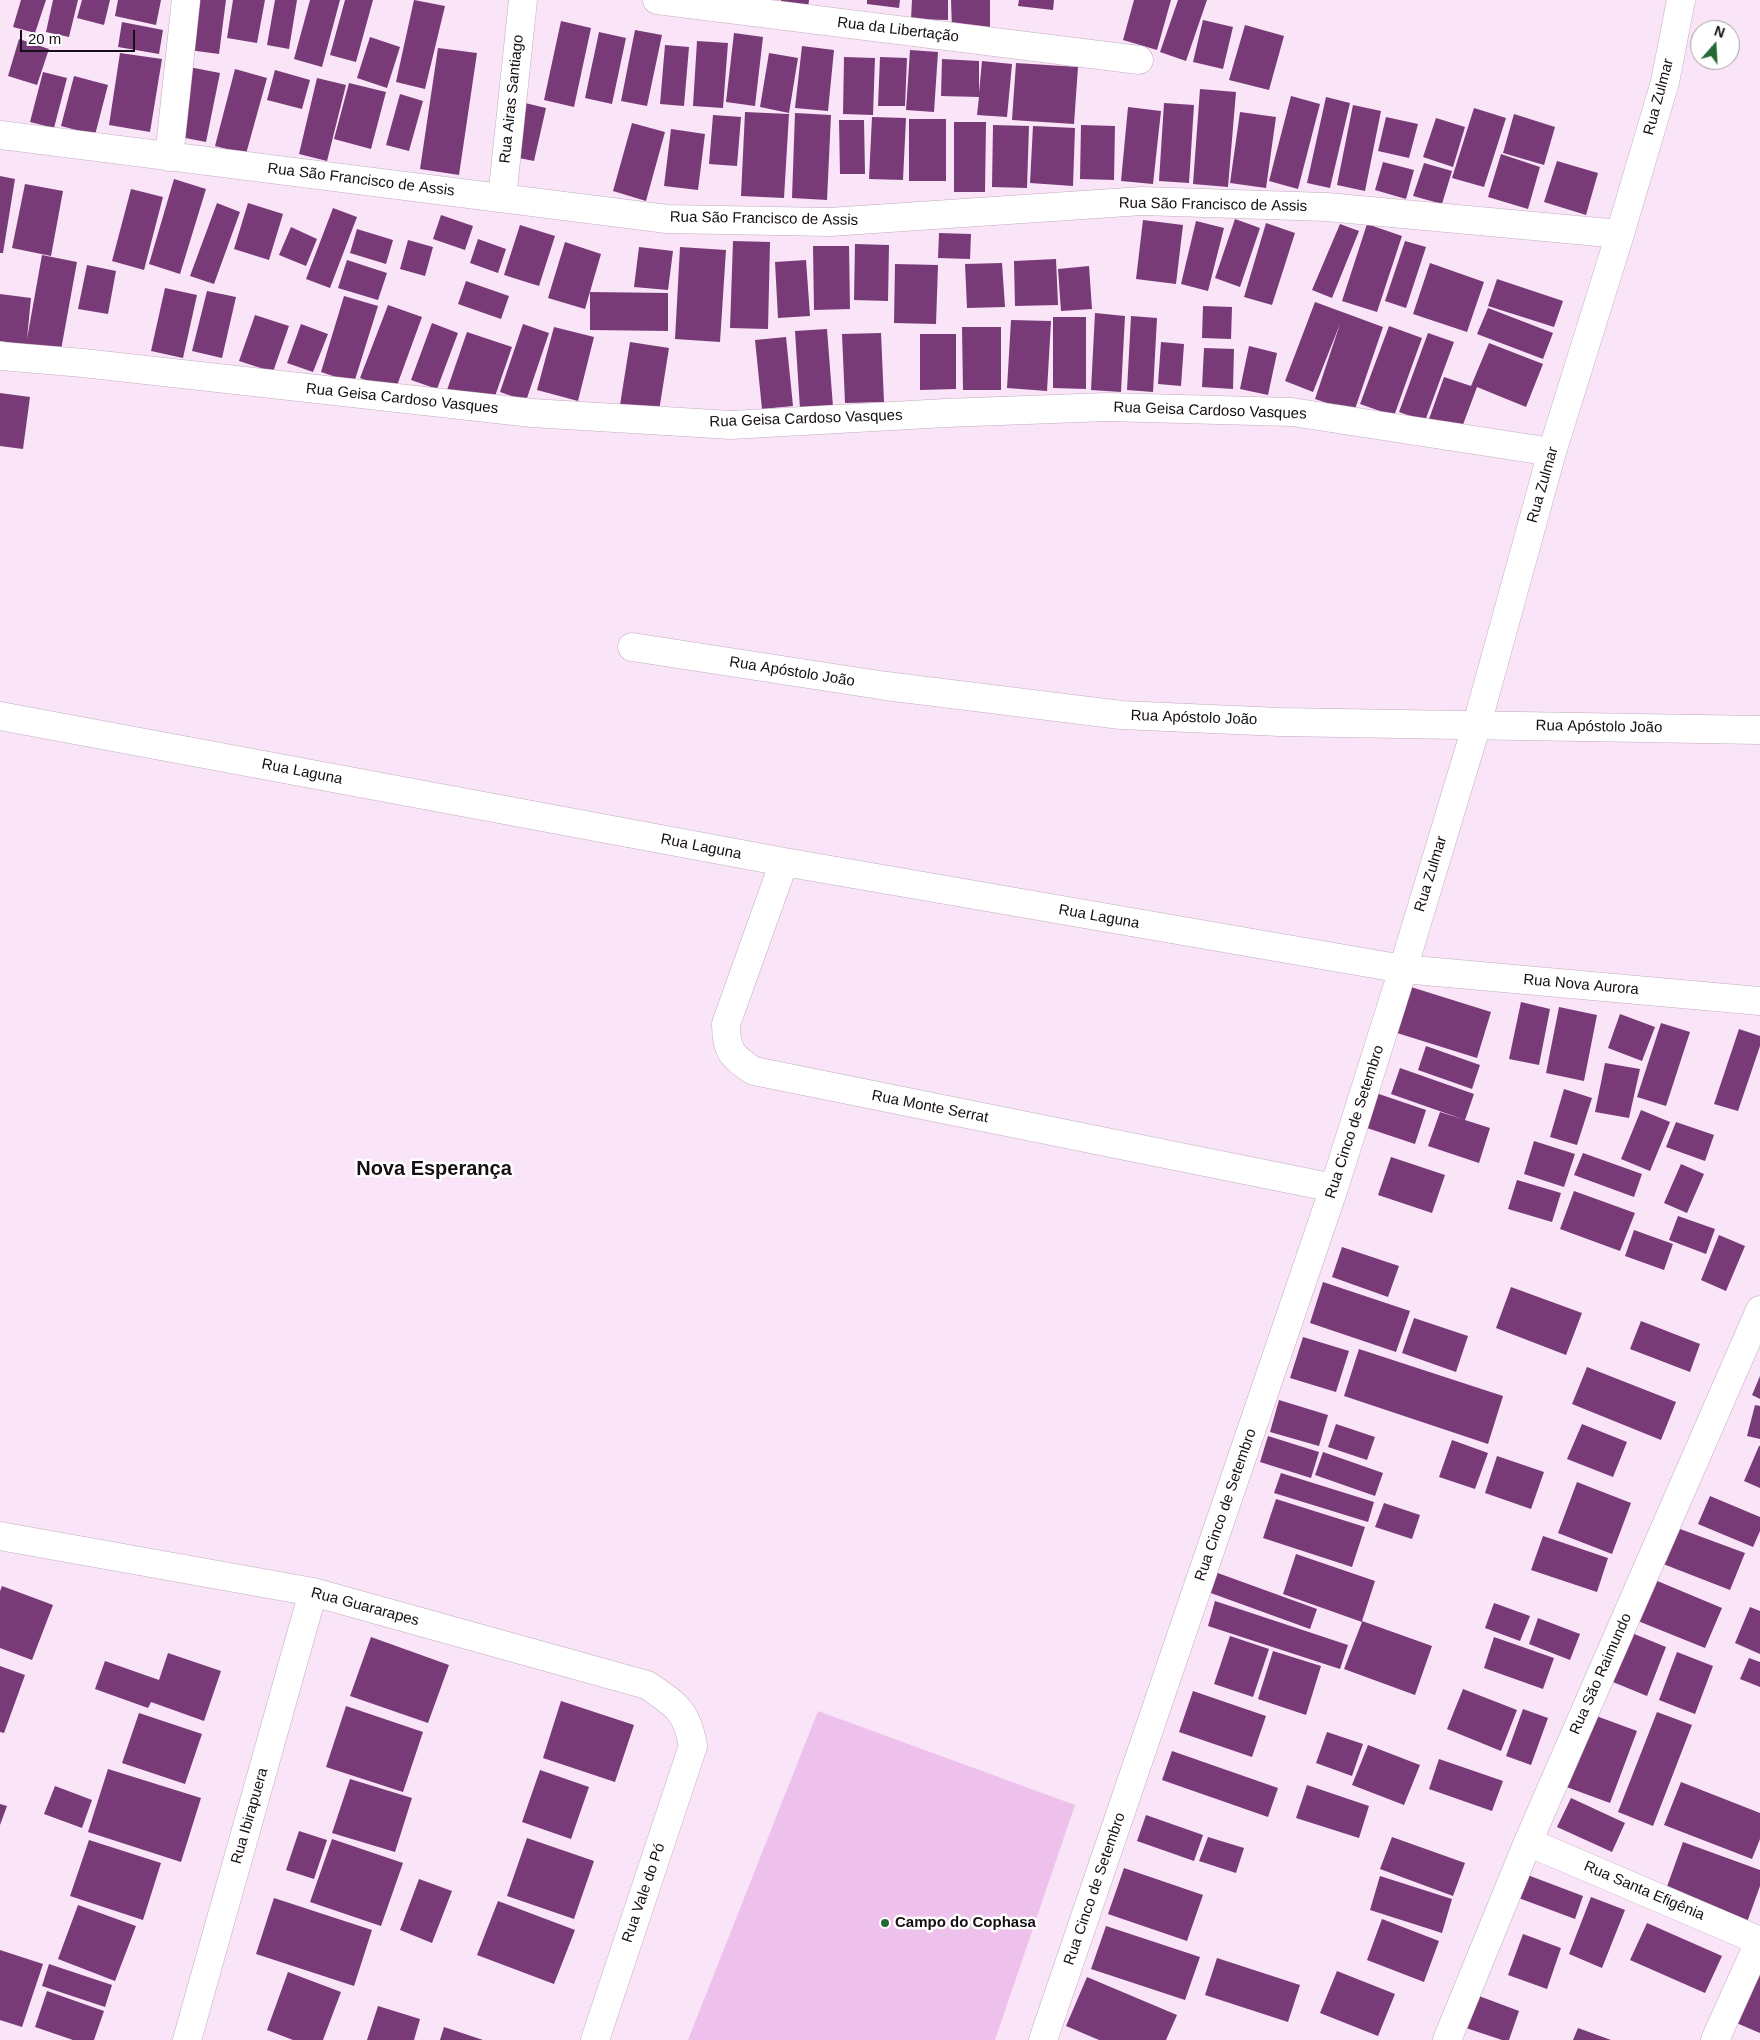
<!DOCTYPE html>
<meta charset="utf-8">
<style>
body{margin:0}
#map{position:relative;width:1760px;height:2040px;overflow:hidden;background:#f9e4f8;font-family:Arial,sans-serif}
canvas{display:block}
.north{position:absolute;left:1690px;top:20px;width:50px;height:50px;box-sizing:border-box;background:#fff;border:1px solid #a19fa1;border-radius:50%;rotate:19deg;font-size:14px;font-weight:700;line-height:20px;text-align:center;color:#150e14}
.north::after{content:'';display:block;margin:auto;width:18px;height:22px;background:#246934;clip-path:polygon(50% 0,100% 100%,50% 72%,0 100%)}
.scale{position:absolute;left:20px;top:30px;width:115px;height:22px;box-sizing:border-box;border:2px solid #150e14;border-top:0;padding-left:6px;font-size:15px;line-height:18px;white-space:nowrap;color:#150e14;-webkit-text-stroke:4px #fff;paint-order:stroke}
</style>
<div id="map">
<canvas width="1760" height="2040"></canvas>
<div class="north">N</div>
<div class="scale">20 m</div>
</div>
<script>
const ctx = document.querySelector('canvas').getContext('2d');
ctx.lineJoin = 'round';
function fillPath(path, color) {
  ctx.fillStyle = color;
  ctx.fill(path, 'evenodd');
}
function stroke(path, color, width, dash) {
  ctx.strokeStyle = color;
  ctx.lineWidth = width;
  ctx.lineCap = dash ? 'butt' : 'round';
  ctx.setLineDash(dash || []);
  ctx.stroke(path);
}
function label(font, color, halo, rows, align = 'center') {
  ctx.font = font + ' Arial,sans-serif';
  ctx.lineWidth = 5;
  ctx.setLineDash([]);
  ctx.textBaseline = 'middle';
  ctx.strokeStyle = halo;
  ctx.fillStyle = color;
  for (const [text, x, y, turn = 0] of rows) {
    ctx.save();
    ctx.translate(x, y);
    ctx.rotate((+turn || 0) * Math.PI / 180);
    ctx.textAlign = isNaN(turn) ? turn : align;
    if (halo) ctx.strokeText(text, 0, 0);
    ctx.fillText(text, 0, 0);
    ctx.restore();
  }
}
fillPath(new Path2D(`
 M818,1711L1075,1805L995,2040H688Z`), '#eec1ec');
fillPath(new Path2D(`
 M21,0H46L35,33L13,27Z
 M53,0H78L69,37L46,32Z
 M82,0H110L104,25L77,18Z
 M118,0H161L156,25L115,16Z
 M196,0H226L219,54L189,50Z
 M233,0H265L257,43L227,38Z
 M275,0H297L289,49L267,45Z
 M310,0H340L322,67L294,59Z
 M345,0H373L356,62L330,55Z
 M414,0L445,6L425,89L396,82Z
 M781,0H809L808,8L780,5Z
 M867,0H900L899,8L867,4Z
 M912,0H948V20L911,19Z
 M951,0H990V28L952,29Z
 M1019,0H1054L1053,10L1018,6Z
 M1134,0H1171L1157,50L1123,40Z
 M1178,0H1207L1186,61L1160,52Z
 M1203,20L1233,27L1223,69L1193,62Z
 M561,21L591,28L574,107L544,100Z
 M122,22L163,30L159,54L118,47Z
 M1245,25L1284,36L1269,90L1229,80Z
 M635,30L662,35L647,106L621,101Z
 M599,32L626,38L612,104L585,98Z
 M734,33L763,37L755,106L726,102Z
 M370,37L400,47L387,88L357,78Z
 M19,39L49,49L37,85L8,76Z
 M697,41L728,43L723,108L693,106Z
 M665,45L689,47L684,106L660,104Z
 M802,46L834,50L828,111L795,108Z
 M438,48L477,53L459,175L420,169Z
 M910,50L938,52L934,112L906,110Z
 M120,53L162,59L150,132L109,125Z
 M769,53L798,58L789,113L760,107Z
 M844,57L875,58L873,115L843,114Z
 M880,57L907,58L905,106H878Z
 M942,59L979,61V93L982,61L1012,64L1007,117L977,115L979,97L941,96Z
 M1016,63L1078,67L1074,124L1012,120Z
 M189,67L220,73L206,142L175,136Z
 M235,69L267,78L246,154L215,146Z
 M275,70L310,80L302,109L267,100Z
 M43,72L67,78L54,128L30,122Z
 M74,76L108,85L95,135L61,126Z
 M317,78L346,85L327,161L299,154Z
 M349,83L386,92L371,149L334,139Z
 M1200,89L1236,92L1228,187L1193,184Z
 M400,94L423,101L409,151L386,145Z
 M1291,96L1320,104L1298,189L1269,181Z
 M1326,97L1350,103L1330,188L1307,183Z
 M521,102L546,108L534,161L509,156Z
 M1164,103L1194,105L1189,183L1159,181Z
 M1353,105L1381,111L1365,191L1337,185Z
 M1128,107L1161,111L1153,184L1121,181Z
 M1474,108L1506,118L1484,187L1452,178Z
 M745,112L789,114L784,198L741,196Z
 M1240,112L1276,117L1266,188L1230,183Z
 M795,113L831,115L827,200L792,198Z
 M1514,114L1555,127L1544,165L1503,153Z
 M713,115L741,117L737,166L709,164Z
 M872,117L906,118L903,180L869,179Z
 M1386,117L1418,124L1409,158L1378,151Z
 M1436,118L1465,127L1453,167L1423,157Z
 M909,119H946V181H909Z
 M839,120H864L865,174H840Z
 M954,122H986L985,192H954Z
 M632,123L665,132L646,201L613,191Z
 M993,125L1029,126L1027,188L992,187Z
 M1081,125L1115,126L1114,180L1080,179Z
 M1033,126L1075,128L1073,186L1030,183Z
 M671,129L705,134L698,190L664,186Z
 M1501,154L1540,167L1528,209L1488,197Z
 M1557,161L1598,173L1586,215L1544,202Z
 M1383,162L1414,170L1406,199L1375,190Z
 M1424,163L1452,171L1442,204L1413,196Z
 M0,176L15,179L3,253H0Z
 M174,179L206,189L180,274L149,264Z
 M25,184L63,191L51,256L12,248Z
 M131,189L163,197L144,270L112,261Z
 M217,203L240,212L214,284L190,276Z
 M248,203L283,214L269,260L234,249Z
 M333,208L357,217L330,288L306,279Z
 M441,215L473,226L465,250L433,239Z
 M1235,219L1260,228L1240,287L1215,278Z
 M1143,220L1183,225L1176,284L1136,279Z
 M1196,221L1224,228L1208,291L1181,284Z
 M1266,223L1295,233L1272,305L1244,297Z
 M1340,224L1359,231L1332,298L1312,290Z
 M1367,224L1402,236L1377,312L1342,301Z
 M520,225L555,236L539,286L504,275Z
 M291,227L317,239L306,266L279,255Z
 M357,229L393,240L386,264L350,253Z
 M939,233L971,234L970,259L938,258Z
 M478,239L506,249L498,273L470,263Z
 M408,240L433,247L425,276L400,269Z
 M733,241L770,242L768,329L730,328Z
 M1405,241L1426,247L1406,308L1385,301Z
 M565,242L601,254L585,309L548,298Z
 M855,244L889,245L888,301L854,300Z
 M813,246H849L850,309L814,310Z
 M639,247L673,251L668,290L634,287Z
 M680,247L726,250L720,342L675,339Z
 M42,255L77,262L61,350L0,341V294L31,298L27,339Z
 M1056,259L1058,305L1015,306L1014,261Z
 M347,260L387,273L378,300L338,288Z
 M806,260L810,316L778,318L775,262Z
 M1002,263L1005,307L967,308L965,264Z
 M1430,263L1484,282L1467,332L1413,314Z
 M895,264L938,265L936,324L894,323Z
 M87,265L116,271L108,314L78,309Z
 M1089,266L1092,309L1061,311L1058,269Z
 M1497,279L1563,301L1554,327L1488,306Z
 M466,281L509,296L501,319L458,304Z
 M165,288L197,295L183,358L151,351Z
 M207,291L236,297L222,358L192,351Z
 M590,292L668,293V331L590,330Z
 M344,296L378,306L354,383L321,372Z
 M1315,302L1383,327L1354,412L1315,399L1340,324L1313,392L1285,381Z
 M388,305L422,317L395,391L360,378Z
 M1203,306L1232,307L1231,339L1202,338Z
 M1488,308L1553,333L1543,359L1477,334Z
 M1095,313L1125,316L1121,392L1091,390Z
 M255,315L289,326L273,372L239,361Z
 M1131,316L1157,318L1153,392L1127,390Z
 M1053,317H1086V389L1053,388Z
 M1011,320L1051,321L1047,391L1007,388Z
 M432,323L458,333L437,389L411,380Z
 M301,324L328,334L313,372L287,363Z
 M523,324L549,333L526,401L500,392Z
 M1389,326L1422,338L1394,416L1360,404Z
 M554,327L594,337L578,401L537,390Z
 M962,327H1001V390H963Z
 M827,329L833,407L800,409L795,331Z
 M467,332L512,347L492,405L447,390Z
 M881,333L884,402L845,403L842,334Z
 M1428,333L1454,342L1425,421L1399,412Z
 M920,334H956V389L920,390Z
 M786,337L793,406L762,409L755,340Z
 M630,342L669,348L659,411L620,405Z
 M1161,342L1184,344L1181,386L1158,384Z
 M1489,343L1543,364L1526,407L1477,387L1461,430L1429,419L1444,377L1471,386Z
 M1249,346L1277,353L1268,395L1240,389Z
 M1204,348L1234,349L1233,389L1202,387Z
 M0,393L30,397L23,449L0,446Z
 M1411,987L1491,1012L1477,1058L1397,1033Z
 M1521,1002L1550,1009L1539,1065L1509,1059Z
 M1559,1007L1597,1015L1584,1081L1546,1073Z
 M1620,1014L1655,1027L1642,1061L1608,1048Z
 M1661,1023L1690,1032L1666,1106L1637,1097Z
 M1739,1029L1760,1036V1046L1738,1111L1714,1104Z
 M1426,1046L1480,1065L1472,1089L1418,1070Z
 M1605,1063L1640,1069L1629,1118L1595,1112Z
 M1400,1068L1474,1094L1465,1120L1391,1094Z
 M1564,1089L1592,1098L1577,1145L1550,1137Z
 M1370,1091L1426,1110L1415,1144L1358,1125Z
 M1641,1110L1670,1122L1650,1171L1621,1159Z
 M1440,1112L1490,1128L1479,1163L1428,1146Z
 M1676,1122L1714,1135L1705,1161L1666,1147Z
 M1534,1141L1575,1154L1564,1187L1524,1174Z
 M1583,1153L1642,1174L1634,1197L1574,1175Z
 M1391,1157L1445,1175L1432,1213L1378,1195Z
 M1681,1164L1704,1174L1687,1213L1664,1203Z
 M1517,1180L1561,1193L1552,1222L1508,1209Z
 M1574,1191L1635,1213L1620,1251L1560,1229Z
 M1678,1216L1715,1229L1706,1254L1669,1240Z
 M1634,1230L1673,1244L1664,1270L1625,1256Z
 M1719,1235L1745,1246L1726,1291L1701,1280Z
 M1342,1247L1399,1266L1388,1297L1332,1277Z
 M1323,1282L1410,1311L1396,1352L1310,1323Z
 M1511,1287L1582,1313L1566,1355L1496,1328Z
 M1414,1318L1468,1336L1456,1372L1402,1353Z
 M1641,1321L1700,1344L1690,1372L1630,1349Z
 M1303,1337L1349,1351L1336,1392L1290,1378Z
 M1359,1349L1503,1396L1488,1444L1344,1396Z
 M1587,1367L1676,1402L1661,1440L1572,1404Z
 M1760,1376V1399L1752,1395Z
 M1279,1400L1328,1415L1319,1446L1270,1432Z
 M1755,1405L1760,1406V1439L1747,1436Z
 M1336,1424L1375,1437L1367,1460L1328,1447Z
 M1582,1424L1627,1442L1613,1477L1567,1459Z
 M1268,1436L1319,1452L1311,1478L1260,1462Z
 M1452,1440L1488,1453L1475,1489L1439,1477Z
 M1759,1446H1760V1488L1744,1481Z
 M1323,1452L1383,1473L1375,1496L1315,1475Z
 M1497,1456L1544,1472L1531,1509L1485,1493Z
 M1281,1473L1374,1502L1368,1522L1274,1493Z
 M1577,1482L1631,1503L1612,1554L1558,1533Z
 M1710,1496L1760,1517V1531L1753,1547L1698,1524Z
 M1276,1499L1365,1527L1352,1567L1263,1538Z
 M1384,1503L1420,1515L1412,1539L1375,1527Z
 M1672,1526L1745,1553L1730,1590L1658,1562Z
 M1543,1536L1608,1558L1597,1592L1531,1570Z
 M1296,1554L1375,1581L1362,1621L1432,1646L1415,1695L1344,1669L1362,1622L1283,1594Z
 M1215,1572L1317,1609L1310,1629L1208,1592Z
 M1655,1580L1722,1608L1705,1648L1638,1621Z
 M2,1586L53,1605L32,1660L0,1648V1591Z
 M1215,1601L1348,1645L1340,1669L1208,1626Z
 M1494,1603L1530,1616L1520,1641L1485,1628Z
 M1750,1607L1760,1611V1654L1735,1643Z
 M1538,1618L1580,1634L1570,1660L1529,1644Z
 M1627,1631L1666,1647L1647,1696L1608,1680Z
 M1230,1636L1269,1649L1253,1697L1214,1684Z
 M371,1637L449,1665L428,1723L350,1696Z
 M1494,1637L1554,1658L1543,1689L1484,1668Z
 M1273,1651L1321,1666L1306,1715L1258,1699Z
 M1677,1652L1713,1666L1695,1714L1659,1700Z
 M168,1653L221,1671L204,1721L151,1702L148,1708L95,1689L105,1661L159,1680Z
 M1749,1658L1760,1662V1687L1740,1679Z
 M0,1666L25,1675L4,1733L0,1732Z
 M1463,1689L1517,1710L1501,1751L1447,1729Z
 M1193,1691L1266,1716L1252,1757L1179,1732Z
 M561,1701L634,1725L615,1782L543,1758Z
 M346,1706L423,1732L403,1792L326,1767Z
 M1523,1709L1548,1718L1531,1765L1506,1756Z
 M1580,1710L1637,1731L1610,1803L1553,1782Z
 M1657,1712L1692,1725L1653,1826L1618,1812Z
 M139,1713L202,1734L185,1784L122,1763Z
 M1327,1732L1363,1744L1352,1776L1316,1763Z
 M1368,1745L1420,1765L1404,1805L1352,1785Z
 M1172,1751L1278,1788L1268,1817L1162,1780Z
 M1439,1759L1503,1781L1492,1811L1429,1789Z
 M108,1769L201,1798L181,1862L88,1832Z
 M540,1770L589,1787L571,1839L522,1822Z
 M350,1779L412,1798L395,1852L332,1833Z
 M1681,1782L1760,1813V1839L1752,1859L1664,1825Z
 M1307,1785L1369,1806L1359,1838L1296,1818Z
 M55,1786L92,1800L82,1828L44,1814Z
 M1571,1798L1625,1823L1612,1852L1557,1827Z
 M0,1804L7,1806L0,1825Z
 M1146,1815L1203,1835L1194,1861L1137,1841Z
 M299,1831L327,1840L314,1879L286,1870Z
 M1208,1837L1244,1848L1236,1873L1199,1861Z
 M1392,1837L1465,1863L1453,1896L1380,1869Z
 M527,1838L594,1861L574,1919L507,1896Z
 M332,1839L403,1863L381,1926L310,1902Z
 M89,1840L161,1863L143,1920L70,1896Z
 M1683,1842L1760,1870V1886L1746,1925L1664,1895Z
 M1124,1868L1203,1895L1187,1941L1108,1914Z
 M1525,1874L1583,1896L1575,1919L1516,1897Z
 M1380,1876L1452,1899L1442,1933L1370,1910Z
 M419,1879L452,1891L432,1943L400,1930Z
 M1591,1897L1625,1910L1602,1968L1569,1954Z
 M274,1898L372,1930L354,1986L256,1954Z
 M498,1901L575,1930L554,1984L477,1955Z
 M78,1905L136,1926L115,1981L58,1959Z
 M1382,1919L1439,1941L1424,1982L1367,1960Z
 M1647,1923L1722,1956L1705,1993L1630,1960Z
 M1106,1926L1200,1957L1185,2000L1091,1969Z
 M1523,1934L1561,1948L1547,1989L1508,1975Z
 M0,1950L43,1964L22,2027L0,2020Z
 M1217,1958L1300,1985L1288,2022L1205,1995Z
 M49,1964L112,1985L105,2007L42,1986Z
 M1760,1969V2033L1734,2022Z
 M1337,1971L1395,1994L1378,2036L1320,2013Z
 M288,1972L341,1992L323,2040H293L267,2030Z
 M1087,1977L1177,2015L1166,2040H1099L1066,2026Z
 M47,1991L104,2011L94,2040H73L35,2027Z
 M1471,1993L1519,2011L1509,2040H1502L1460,2026Z
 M378,2006L420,2019L414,2040H367Z
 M444,2027L483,2040H440Z
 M1578,2028L1611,2040H1573Z`), '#793b78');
const street = new Path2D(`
 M657,0L1139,60
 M0,135L667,219L830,222L1142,201L1327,207L1620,234
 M169,157L186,0
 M502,198L523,0
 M0,356L83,363L532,413L731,425L946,413L1107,407L1292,412L1552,452
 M632,647L886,686L1121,715L1280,722L1760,730
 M0,716L784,862L1403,969L1760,1001
 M784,862L726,1024C726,1051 732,1057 754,1071L1334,1188
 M0,1536L313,1592L647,1685C675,1704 687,1710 693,1746L595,2040
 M1528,1842L1760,1941
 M187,2040L313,1592
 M1043,2040L1334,1188L1403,969L1477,724L1552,452L1620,234L1665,82L1681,0
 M1447,2040L1528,1842L1760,1310
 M1715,2040L1760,1940`);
stroke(street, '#c1acbf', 29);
stroke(street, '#fff', 28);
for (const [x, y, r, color] of [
 [885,1923,5,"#246934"]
]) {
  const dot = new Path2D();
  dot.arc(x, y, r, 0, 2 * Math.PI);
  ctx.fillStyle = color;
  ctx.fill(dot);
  stroke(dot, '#fff', 2);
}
label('15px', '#150e14', '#fff', [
 ["Rua da Libertação",898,30,7],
 ["Rua Zulmar",1659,97,-75],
 ["Rua Airas Santiago",512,99,-84],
 ["Rua São Francisco de Assis",361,180,7],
 ["Rua São Francisco de Assis",1213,205,1],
 ["Rua São Francisco de Assis",764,219,1],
 ["Rua Geisa Cardoso Vasques",402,399,6],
 ["Rua Geisa Cardoso Vasques",1210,411,2],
 ["Rua Geisa Cardoso Vasques",806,419,-2],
 ["Rua Zulmar",1543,485,-74],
 ["Rua Apóstolo João",792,672,9],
 ["Rua Apóstolo João",1194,718,2],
 ["Rua Apóstolo João",1599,727,1],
 ["Rua Laguna",302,772,11],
 ["Rua Laguna",701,847,11],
 ["Rua Zulmar",1431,874,-73],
 ["Rua Laguna",1099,917,10],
 ["Rua Nova Aurora",1581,985,5],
 ["Rua Monte Serrat",930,1107,11],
 ["Rua Cinco de Setembro",1355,1122,-72],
 ["Rua Cinco de Setembro",1226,1505,-71],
 ["Rua Guararapes",365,1607,15],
 ["Rua São Raimundo",1601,1674,-66],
 ["Rua Ibirapuera",250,1816,-74],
 ["Rua Cinco de Setembro",1095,1889,-71],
 ["Rua Santa Efigênia",1644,1891,23],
 ["Rua Vale do Pó",644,1893,-71]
]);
label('bold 15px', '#150e14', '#fff', [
 ["Campo do Cophasa",895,1923]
], 'left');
label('bold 20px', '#150e14', '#fff', [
 ["Nova Esperança",434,1169]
]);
</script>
